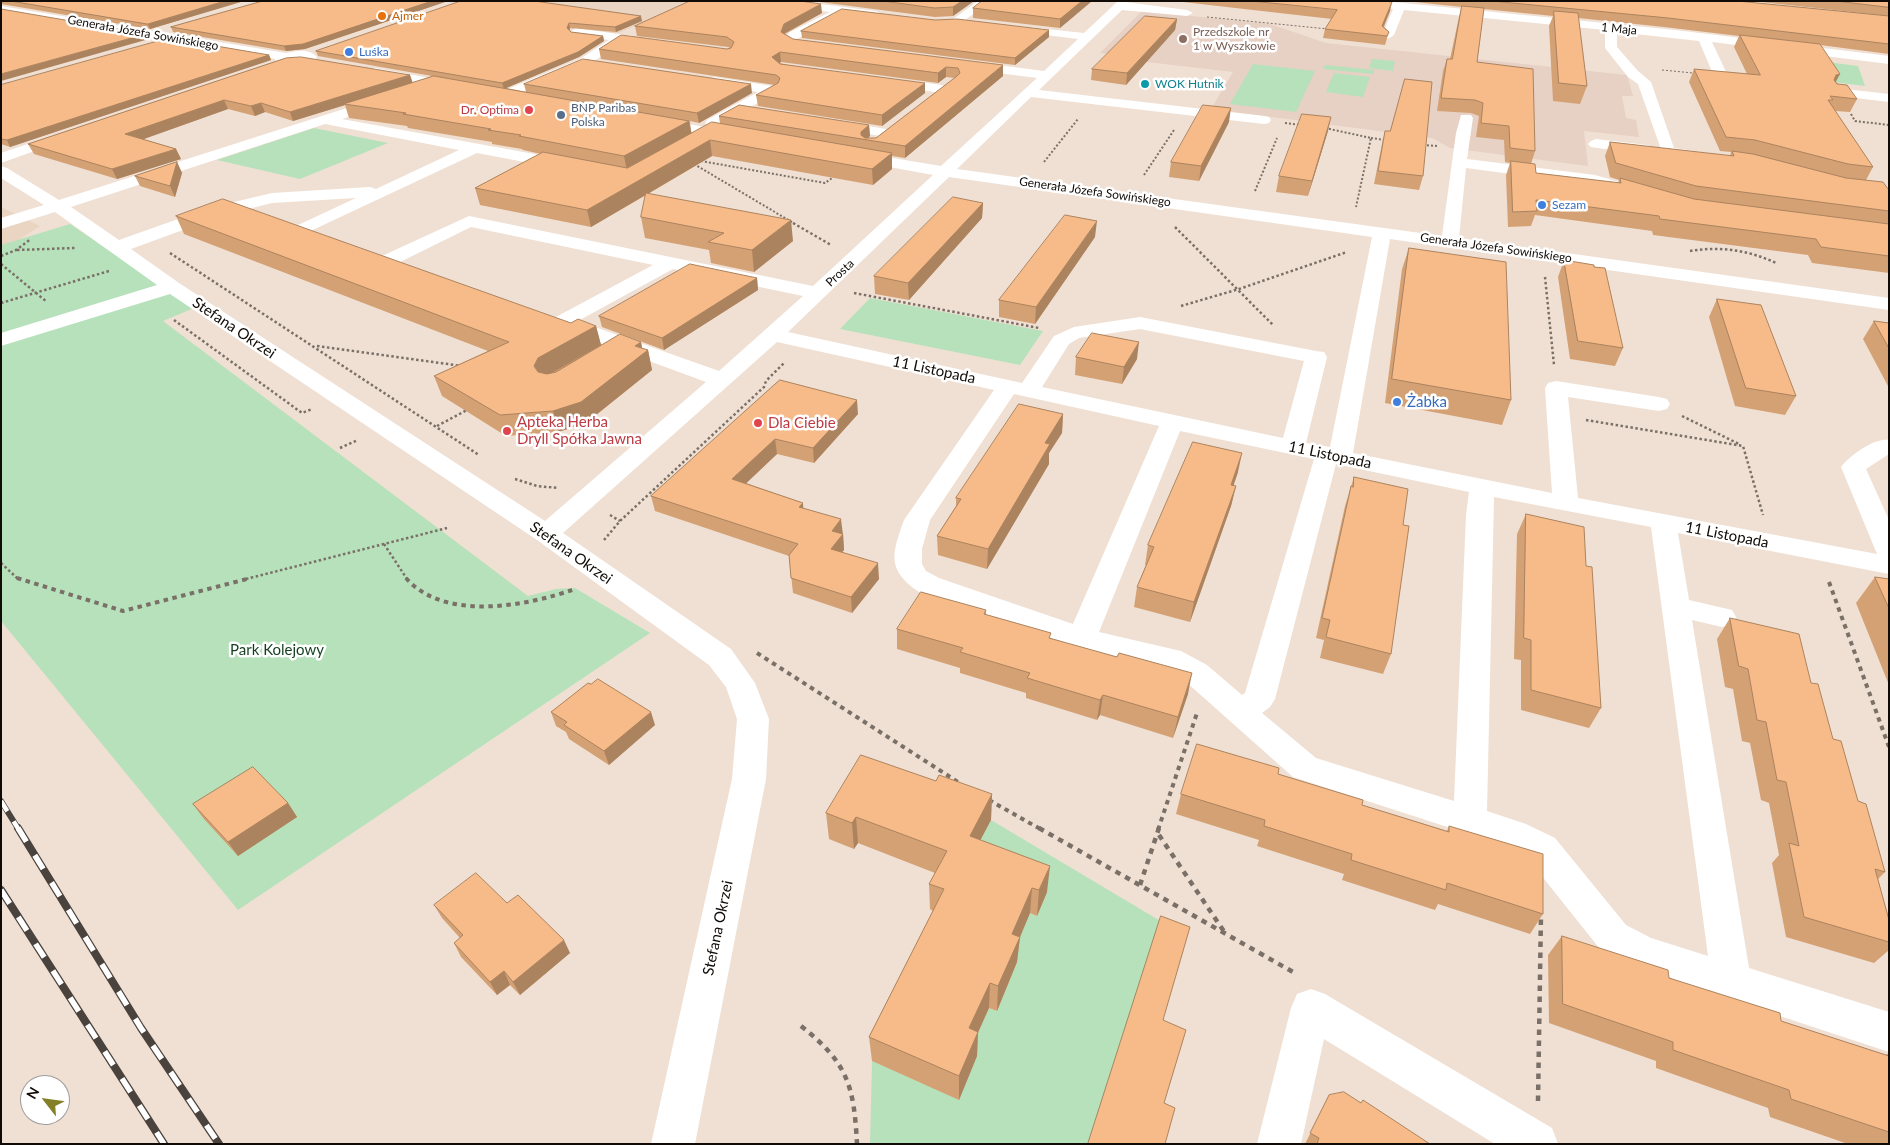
<!DOCTYPE html>
<meta charset="utf-8">
<style>
body{margin:0}
#map{position:relative;width:1890px;height:1145px;overflow:hidden;background:#f0e0d3;font-family:Lato,sans-serif}
canvas{display:block}
.frame{position:absolute;inset:0;border:2px solid #100b07;pointer-events:none}
.north{position:absolute;left:20px;top:1075px;width:50px;height:50px;box-sizing:border-box;background:#fff;border:1px solid #9f9d9c;border-radius:50%;rotate:300deg;font-size:14px;font-weight:700;line-height:20px;text-align:center;color:#100b07}
.north::after{content:'';display:block;margin:auto;width:18px;height:22px;background:#848028;clip-path:polygon(50% 0,100% 100%,50% 72%,0 100%)}
</style>
<div id="map">
<canvas width="1890" height="1145"></canvas>
<div class="frame"></div>
<div class="north">N</div>
</div>
<script>
const ctx = document.querySelector('canvas').getContext('2d');
ctx.lineJoin = 'round';
function fillPath(path, color) {
  ctx.fillStyle = color;
  ctx.fill(path, 'evenodd');
}
function stroke(path, color, width, dash) {
  ctx.strokeStyle = color;
  ctx.lineWidth = width;
  ctx.lineCap = dash ? 'butt' : 'round';
  ctx.setLineDash(dash || []);
  ctx.stroke(path);
}
function label(font, color, halo, rows, align = 'center') {
  ctx.font = font + ' Lato,sans-serif';
  ctx.lineWidth = 5;
  ctx.setLineDash([]);
  ctx.textBaseline = 'middle';
  ctx.strokeStyle = halo;
  ctx.fillStyle = color;
  for (const [text, x, y, turn = 0] of rows) {
    ctx.save();
    ctx.translate(x, y);
    ctx.rotate((+turn || 0) * Math.PI / 180);
    ctx.textAlign = isNaN(turn) ? turn : align;
    if (halo) ctx.strokeText(text, 0, 0);
    ctx.fillText(text, 0, 0);
    ctx.restore();
  }
}
fillPath(new Path2D(`
 M494,1H694L614,35L570,29L522,49Z
 M1,207L40,226L1,251Z`), '#ead4c2');
fillPath(new Path2D(`
 M1142,11L1270,24L1326,43L1627,75L1633,96H1622L1626,118L1636,120L1639,137L1584,131L1588,166L1450,148L1432,138L1211,109L1233,72L1130,60L1133,57L1100,53Z`), '#e7d0c4');
fillPath(new Path2D(`
 M1788,57L1858,66L1865,86L1799,78Z
 M1372,59L1395,61L1393,71L1369,68Z
 M1253,64L1315,71L1296,112L1230,104Z
 M1325,65L1374,70L1373,74L1323,69Z
 M1334,73L1370,77L1363,97L1326,92Z
 M314,128L388,143L300,179L217,160Z
 M70,224L194,308L163,321L528,596L556,589L575,588L650,633L238,910L1,621V245Z
 M870,298L1043,331L1020,365L840,329Z
 M991,820L1162,922L1090,1144H870L872,1061L959,1099L969,1053L989,1008L997,1011L1017,962L1010,959L1030,913L1037,916L969,862Z`), '#b6e1bb');
stroke(new Path2D(`
 M1207,17L1328,29
 M1662,70L1693,73`), '#7a7067', 1, [2, 2]);
stroke(new Path2D(`
 M1851,114L1855,121L1889,125
 M1285,123L1302,125
 M1325,128L1371,138L1356,207
 M1371,138L1385,140
 M1423,145L1437,146
 M701,161L825,183L835,176
 M1044,162L1078,119
 M694,164L795,224
 M1144,175L1174,130
 M1255,191L1277,138`), '#7a7067', 2, [2, 2]);
stroke(new Path2D(`
 M793,223L831,245
 M1175,227L1273,325
 M17,250L75,248
 M1690,251C1720,246 1748,250 1776,263
 M170,253L479,455
 M1,256L16,250L31,239
 M1,264L47,302
 M1545,277L1554,365
 M854,293L1039,328
 M1,303L109,271
 M1181,306L1239,289L1347,252
 M174,320L302,413L312,409
 M317,346L462,366
 M1682,416L1739,444
 M1586,420L1743,446L1763,515
 M437,426L467,410
 M340,448L358,440
 M515,479L537,486L558,488
 M610,515L620,521
 M604,540L620,521L764,387L766,381L785,362
 M384,544L407,579
 M1,563L17,578L21,579
 M246,579L447,528`), '#7a7067', 2.5, [2.5, 2.5]);
stroke(new Path2D(`
 M17,578L123,611L251,578
 M406,578C444,622 527,606 575,589
 M1829,582L1889,747
 M757,653L958,782
 M989,800L1042,830
 M1158,830L1197,713`), '#7a7067', 4, [4.5, 4.5]);
stroke(new Path2D(`
 M1039,828L1293,972L1295,976
 M1159,835L1225,933
 M1140,885L1159,828
 M801,1026C848,1063 854,1086 857,1144
 M1538,1101L1541,914`), '#7a7067', 4.5, [5.5, 5.5]);
fillPath(new Path2D(`
 M761,1H796L876,11L882,14L876,17L839,13L838,16L797,39L827,44L829,47C821,56 796,47 786,44L784,39L790,32L830,12L766,4Z
 M978,1H991L961,23H953L951,21L953,19Z
 M1118,1L1187,10L1193,13L1187,16L1122,10L1039,90L1264,116L1269,117L1271,120L1269,123L1264,124L1031,97L957,169L1442,236L1456,133L1461,115H1471L1473,118L1467,159L1595,175L1640,188L1642,191L1640,194L1634,196L1594,185L1466,168L1459,238L1889,298V310L1390,239L1353,453L1552,493L1545,388L1548,383L1556,381L1659,397L1667,399L1670,404L1667,409L1659,411L1568,397L1578,498L1877,554L1841,467C1849,456 1875,437 1889,440V454L1866,469L1889,520V574L1678,533L1689,600L1732,610L1736,617L1732,624L1722,627L1692,620L1749,968L1889,1012V1052L1628,966L1600,949L1529,860L1503,845L1293,777L1185,681L1161,668L1072,645L919,592C886,570 892,553 904,520L994,390L777,342L563,533L731,649L755,683L769,719L766,779L695,1144H651L732,779L737,719L726,687L709,665L537,540L170,294L1,346V333L157,285L55,212L1,229V218L44,205L1,178V166L7,168L59,200L378,98H388L390,101L388,104L342,119L567,160L573,162L575,165L573,168L567,170L477,153L304,234L298,233L295,229L298,225L356,198L272,203L240,211L234,210L232,206L234,202L272,193L370,187L376,189L459,150L325,124L71,207L119,240L209,208H221L224,212L221,216L131,249L179,283L545,521L706,382L554,326L551,322L554,318L653,265L471,227L396,264L389,266L382,264L380,260L382,256L469,216L813,286L933,175L851,160L848,157L851,154L856,152L941,166L1037,78L967,69L962,68L961,65L962,62L967,61L1044,71L1078,39L1013,31L1007,27L1009,25L1084,33ZM949,177L1372,237L1330,447L1306,443L1327,357L1324,352L1316,351L1140,317L1074,327L1054,336L1022,383L788,332ZM673,269L803,296L719,371L578,321ZM1140,329L1304,361L1283,438L1042,387L1069,344L1079,338ZM1014,394L1159,426L1073,624L939,578L926,571L922,564V549L930,520ZM1180,431L1314,459L1245,693L1242,695L1207,665L1181,651L1099,632ZM1336,464L1469,492L1466,515L1454,801L1316,758L1262,713L1270,707L1275,699ZM1494,497L1651,527L1708,956L1651,938L1626,925L1555,838L1526,824L1487,811Z
 M1343,1H1383L1675,30L1889,56V64L1712,42L1727,74L1720,78L1713,74L1699,41L1617,32V47L1638,71L1651,82L1674,148L1708,153L1711,156L1708,159L1703,161L1663,155L1638,84L1628,77L1605,48V30L1404,10L1394,35L1388,39L1382,35L1393,9L1348,4Z
 M1,6L286,53C297,51 308,48 317,57L315,60C301,65 291,66 277,63L275,59L1,12Z
 M576,28L633,36L639,40L633,44L622,43L588,65L508,99H498L496,96L498,93L580,59L609,40L572,35L570,32Z
 M376,68L456,83L463,87L456,91L371,75L370,72L371,69Z
 M714,77L772,86L779,90L777,93L712,127L707,126L705,123L707,120L758,92L709,84L707,81Z
 M889,78L942,85L949,89L942,93L884,85L882,82L884,79Z
 M1836,88L1889,94V102L1831,95L1829,92L1831,89Z
 M654,118L734,132L739,133L741,136L739,139L734,140L649,125L647,122L649,119Z
 M833,120L886,129L891,130L893,133L891,136L886,137L828,127L826,124L828,121Z
 M66,131L71,132L73,135L71,138L1,163V153Z
 M1596,139L1647,145L1652,147L1655,150L1652,153L1647,155L1591,147L1588,144L1591,141Z
 M1311,989L1325,994L1552,1128L1558,1144H1495L1324,1039L1301,1144H1257L1291,1008L1297,994Z`), '#fff');
const railFar1 = new Path2D(`
 M1,801L19,830`);
const rail = new Path2D(`
 M18,828L141,1028L219,1144
 M1,890L164,1144`);
stroke(railFar1, '#4a423c', 6);
stroke(rail, '#4a423c', 8);
stroke(railFar1, '#fff', 4.5, [12]);
stroke(rail, '#fff', 5.5, [16]);
fillPath(new Path2D(`
 M1,1H244L150,29L1,4Z
 M263,1H448L305,49L286,51L173,32L171,27Z
 M548,1L544,3L642,21L616,32L570,28V30L571,32L603,36L604,41L579,57L506,88L526,92L524,84L752,93L699,123L690,121L691,133L720,124L719,116L869,125L870,136L868,138H876L955,78L946,77L938,83L781,62L779,63L925,93L882,126L758,106L756,95L775,85L601,59L599,49H727L730,48L728,47L637,36L635,26L822,13L785,34L793,39L1003,76L905,158L892,156V169L873,185L712,156L648,194L793,241L754,272L711,263L709,250L645,238L641,217L646,195L591,227L480,205L475,188L541,154L523,150L522,149L492,144V142L408,128L407,126L349,118L345,105L293,121L265,112L255,116L228,109L143,139L176,149L181,159L117,179L34,154L28,144L286,58L410,75L413,83L432,76L318,56L316,51Z
 M812,1H974L953,16L935,17Z
 M982,1H1092L1060,28L973,18V8Z
 M1174,1H1383L1390,11L1384,27L1389,32L1385,45L1323,38L1325,29L1332,19Z
 M1405,1H1737L1889,16V54L1820,45L1836,82L1857,99L1850,112L1835,111L1873,167L1866,180L1889,189V273L1812,263L1808,255L1653,235L1652,231L1535,215L1531,226L1508,227L1506,175L1510,163L1505,162L1504,140L1476,137L1479,116L1471,113L1437,111L1443,71L1447,59H1450L1459,17L1462,7ZM1484,9L1553,16L1549,26L1553,101L1580,104L1587,86L1578,18L1664,27L1739,36L1734,47L1747,74L1694,69L1689,82L1720,151L1731,152L1730,156L1610,142L1605,156L1610,177L1619,180L1618,183L1536,173L1531,164L1535,151L1477,62Z
 M1752,1H1889V16Z
 M1177,19L1175,30L1126,85L1091,80L1092,69Z
 M935,20L1049,37L1015,65L802,38L801,31Z
 M269,55L271,60L10,147L1,144V85Z
 M1229,122L1199,181L1169,177L1171,162Z
 M1328,131L1308,196L1276,192L1279,176Z
 M1385,131L1423,176L1419,190L1374,184L1382,144Z
 M177,162L182,173L175,197L140,186L135,176Z
 M983,203L982,218L909,300L875,294L874,276Z
 M176,216L571,323L596,326L601,345L641,342L642,348L648,350L652,370L586,423L558,432L506,436L442,396L434,376L488,351L184,234Z
 M1095,237L1035,324L999,317V300Z
 M1409,248L1511,400L1502,425L1385,403L1402,269Z
 M1564,260L1623,348L1615,366L1570,359L1558,277Z
 M757,278L758,290L664,350L602,327L599,316Z
 M1717,299L1796,396L1785,415L1735,406L1709,317Z
 M1874,321L1889,323V388L1863,339Z
 M1076,357L1137,359L1122,384L1075,375Z
 M780,380L858,414L814,463L777,454L746,483L803,503V508L843,534L844,550L842,552L879,579L852,613L793,593L789,556L655,511L651,496Z
 M1063,414L1062,433L1049,453V464L987,569L938,555L937,536L956,506V498Z
 M1238,472L1233,486H1236L1231,506L1190,622L1134,607L1137,587L1146,565H1145L1148,545Z
 M1354,477L1403,525L1391,654L1383,674L1320,658L1324,640L1316,638L1345,506Z
 M1526,514L1586,566L1601,708L1589,728L1521,710V660L1514,659L1517,534Z
 M1875,577L1889,579V685L1856,603Z
 M986,610V615L1050,638L1188,694L1173,738L1100,715L1097,720L1026,698V693L960,673V668L897,649V629Z
 M1730,618L1811,683L1885,872L1878,879L1889,920V950L1874,963L1786,937L1772,863L1779,855L1769,803L1761,800L1750,743L1742,741L1733,689L1725,687L1717,639Z
 M591,684L655,725L609,765L569,739L566,732L556,726L551,712Z
 M1278,774L1362,805L1447,831L1449,826L1543,914L1530,934L1438,904L1435,910L1342,880L1344,874L1257,846L1259,840L1176,814L1181,794Z
 M936,781L992,794L991,820L980,840L1047,892L1037,916L1030,913L1020,937L1017,962L997,1011L989,1008L978,1032L977,1056L959,1100L872,1061L869,1037L933,911L930,909L929,884L935,873L858,843L854,849L829,839L826,813Z
 M288,803L297,817L238,856L203,818L193,804Z
 M507,903L570,953L520,995L510,985L497,995L461,957L454,943L460,938L442,918L434,905Z
 M1562,936L1781,1021L1886,1055L1889,1053V1144H1848L1770,1117L1768,1108L1656,1068V1061L1549,1023L1548,955Z
 M1329,1095L1430,1144H1305Z`), '#d4a175');
fillPath(new Path2D(`
 M225,1H244L150,29L148,24Z
 M432,1H448L305,49L286,51L284,46Z
 M962,1H974L953,16V7Z
 M1082,1H1092L1060,28V19Z
 M1392,2L1390,11L1380,34L1382,26Z
 M821,4L822,13L785,33L782,42L781,32L784,24Z
 M641,16L642,21L616,32L615,27Z
 M1177,19L1175,30L1126,85L1127,73Z
 M569,23L570,28L568,33L567,28Z
 M1049,30V37L1015,65V58Z
 M146,34L149,39L1,81V74Z
 M603,36L604,41L579,57L504,89L502,83Z
 M780,52L781,62L773,67L772,57Z
 M269,55L271,60L10,147L7,140Z
 M1003,65V76L905,158V146Z
 M946,67V77L938,83V73Z
 M1840,74L1833,87L1829,88L1836,75Z
 M410,75L413,85L344,104L345,105L293,121L290,112Z
 M925,83V93L882,126V115Z
 M751,84L752,93L699,123L697,113Z
 M224,100L228,109L130,144L125,134Z
 M261,103L265,112L255,116L251,106Z
 M1231,108L1229,122L1199,181L1201,166Z
 M1331,117L1328,131L1308,196L1312,181Z
 M689,121L692,135L627,171L624,156Z
 M869,125L870,136L866,140L861,139V132Z
 M710,140L712,156L591,227L587,210Z
 M176,149L181,159L117,179L112,169Z
 M892,153V169L873,185L872,169Z
 M177,162L182,173L175,197L170,186Z
 M983,203L982,218L909,300L908,283Z
 M791,220L793,241L754,272L752,250Z
 M1097,221L1095,237L1035,324L1036,307Z
 M757,278L758,290L664,350L662,338Z
 M596,326L601,345L543,378L534,366L538,358Z
 M641,342L643,354L648,350L652,370L586,423L558,432L553,411L635,346Z
 M1139,342L1137,359L1122,384L1124,367Z
 M857,400L858,414L814,463L813,448Z
 M1063,414L1062,433L1049,453V464L987,569L988,549L1045,443Z
 M775,439L777,454L735,494L732,479Z
 M1242,453L1238,472L1227,505L1231,485Z
 M1236,486L1231,506L1190,622L1194,602Z
 M803,503L804,518L799,507Z
 M841,519L843,535L832,531Z
 M843,534L844,550L832,564L831,549Z
 M878,563L879,579L852,613L851,597Z
 M1192,673L1188,694L1173,738L1178,717Z
 M1103,695L1100,715L1097,720L1100,700Z
 M651,712L655,725L609,765L604,751Z
 M992,794L991,820L969,862L970,836Z
 M288,803L297,817L238,856L228,842Z
 M856,817L858,843L854,849L852,823Z
 M1050,866L1047,892L1037,916L1039,890Z
 M1032,888L1030,913L1020,937L1017,962L997,1011L998,986L1012,934Z
 M564,940L570,953L520,995L513,982Z
 M504,971L510,985L497,995L490,982Z
 M990,983L989,1008L969,1053V1028Z
 M978,1032L977,1056L959,1100V1076Z`), '#ac835f');
const building = new Path2D(`
 M11,1H225L148,24Z
 M263,1H432L303,44L284,46L171,27Z
 M461,1H534L641,16L615,27L569,23L567,28L571,32L603,36L578,52L502,83L316,51Z
 M690,1H800L821,4L784,24L781,32L793,39L1003,65L905,146L719,116L739,105L869,125L861,132V135L865,138H876L957,76L960,73L958,68L946,67L938,73L780,52L772,57L780,64L925,83L882,115L756,95L778,83L780,78L776,75L599,49L621,35L727,49L731,48L734,42L727,37L635,26Z
 M883,1H962L953,7L935,8Z
 M982,1H1082L1060,19L973,8Z
 M1251,1H1383L1392,2L1382,26L1389,32L1387,36L1325,29L1337,10Z
 M1492,1H1737L1889,16V44L1668,18Z
 M1836,1H1889V7Z
 M1462,6L1484,8L1477,62L1533,69L1535,151L1510,148L1509,126L1481,123L1483,103L1475,100L1441,98L1447,59H1452Z
 M1,9L146,34L1,74Z
 M842,9L935,20L957,19L1049,30L1015,58L801,31Z
 M1554,11L1578,13L1587,86L1559,83Z
 M1145,16L1177,19L1127,73L1092,69Z
 M1740,35L1820,44L1840,74L1836,75L1834,80L1837,84L1847,85L1857,99L1830,96L1833,100H1828L1873,167L1848,164L1755,140L1726,137L1694,69L1760,75Z
 M169,38L269,55L7,140L1,139V85Z
 M301,57L410,75L290,112L261,103L251,106L224,100L125,134L176,149L112,169L28,144L286,58Z
 M583,59L751,84L697,113L524,84Z
 M434,76L689,121L624,156L519,136L521,135L488,130L491,129L403,114L406,113L344,104Z
 M1405,79L1432,82L1423,176L1378,171L1385,131H1390Z
 M1203,105L1231,108L1201,166L1171,162Z
 M1302,114L1331,117L1312,181L1279,176Z
 M712,122L892,153L872,169L710,140L587,210L475,188L543,152L627,168Z
 M1610,142L1734,156L1732,151L1753,154L1846,178L1883,182L1888,189H1889V211L1696,186L1616,163Z
 M1511,161L1535,164L1536,173L1621,183L1620,178L1694,199L1889,224V256L1821,247L1816,239L1660,219L1659,216L1536,200L1537,211L1513,212Z
 M177,162L170,186L135,176Z
 M646,193L791,220L752,250L708,242L724,233L641,217Z
 M953,197L983,203L908,283L874,276Z
 M223,199L571,323L578,319L596,326L538,358L534,366L538,372L547,374L556,372L620,334L641,342L635,346L648,350L581,402L553,411L500,415L434,376L509,342L176,216Z
 M1065,215L1097,221L1036,307L999,300Z
 M1409,248L1506,262L1511,400L1392,379Z
 M1564,260L1594,265V267L1605,268L1623,348L1578,341Z
 M690,264L757,278L662,338L599,316Z
 M1717,299L1761,305L1796,396L1746,388Z
 M1874,321L1889,323V348Z
 M1092,333L1139,342L1124,367L1076,357Z
 M780,380L857,400L813,448L775,439L732,479L803,503L799,507L841,519L832,531L843,534L831,549L878,563L851,597L791,578L789,555L798,544L651,496Z
 M1019,404L1063,414L1045,443L1050,444L988,549L937,536L961,499L956,498Z
 M1193,442L1242,453L1231,485L1236,486L1194,602L1137,587L1154,547L1148,545Z
 M1354,477L1408,489L1403,525L1409,526L1391,654L1326,637L1330,620L1322,618L1351,486L1353,487Z
 M1526,514L1584,527L1586,566L1592,567L1601,708L1531,690V640L1524,638Z
 M1875,577L1889,579V608Z
 M921,592L986,610L984,614L1051,633L1049,638L1117,657L1119,653L1192,673L1178,717L1103,695L1100,700L1027,678L1030,673L960,652L963,648L897,629Z
 M1730,618L1799,634L1811,683L1818,684L1833,739L1841,741L1858,801L1866,804L1885,872L1875,869L1889,920V942L1804,917L1789,843L1799,846L1786,782L1777,780L1766,722L1757,720L1748,669L1739,666Z
 M598,679L651,712L604,751L564,725L567,722L551,712L588,683L591,684Z
 M1197,744L1279,768L1278,774L1363,800L1362,805L1449,832V826L1543,854V914L1447,883L1446,890L1351,860L1352,854L1264,826L1265,820L1181,794Z
 M861,755L936,781L939,775L992,794L970,836L1050,866L1039,890L1032,888L1012,934L1020,937L998,986L990,983L969,1028L978,1032L959,1076L869,1037L944,889L929,884L947,851L856,817L852,823L826,813Z
 M253,767L288,803L228,842L193,804Z
 M476,873L507,903L518,895L564,940L513,982L504,971L490,982L454,943L463,935L434,905Z
 M1161,916L1190,927L1163,1020L1186,1030L1164,1103L1175,1108L1165,1144H1088Z
 M1562,936L1668,970L1669,978L1780,1013L1781,1021L1889,1056V1132L1791,1099L1789,1090L1673,1050V1042L1563,1004Z
 M1344,1092L1361,1103L1363,1100L1430,1144H1317L1319,1138L1310,1133L1329,1095Z`);
fillPath(building, '#f6bb88');
stroke(building, '#ac835f', 1);
for (const [x, y, r, color] of [
 [382,16,5,"#e8710a"],
 [1183,39,5,"#8d6e63"],
 [349,52,5,"#3f7fe0"],
 [1145,84,5,"#0f9aa8"],
 [529,110,5,"#e0444e"],
 [561,115,5,"#5c6f8a"],
 [1542,205,5,"#3f7fe0"],
 [1397,402,5,"#3f7fe0"],
 [758,423,5,"#e0444e"],
 [507,431,5,"#e0444e"]
]) {
  const dot = new Path2D();
  dot.arc(x, y, r, 0, 2 * Math.PI);
  ctx.fillStyle = color;
  ctx.fill(dot);
  stroke(dot, '#fff', 2);
}
label('12px', '#c56008', '#fff', [
 ["Ajmer",392,16]
], 'left');
label('12px', '#100b07', '#fff', [
 ["1 Maja",1619,29,6],
 ["Generała Józefa Sowińskiego",143,33,10],
 ["Generała Józefa Sowińskiego",1095,192,8],
 ["Generała Józefa Sowińskiego",1496,248,8],
 ["Prosta",840,273,-43]
]);
label('12px', '#785e54', '#fff', [
 ["Przedszkole nr",1193,32],
 ["1 w Wyszkowie",1193,46]
], 'left');
label('12px', '#366cbe', '#fff', [
 ["Luśka",359,52],
 ["Sezam",1552,205]
], 'left');
label('12px', '#0d838f', '#fff', [
 ["WOK Hutnik",1155,84]
], 'left');
label('12px', '#4e5e75', '#fff', [
 ["BNP Paribas",571,108],
 ["Polska",571,122]
], 'left');
label('12px', '#be3a42', '#fff', [
 ["Dr. Optima",519,110]
], 'right');
label('15px', '#100b07', '#fff', [
 ["Stefana Okrzei",234,328,34],
 ["11 Listopada",934,370,12],
 ["11 Listopada",1330,455,12],
 ["11 Listopada",1727,535,11],
 ["Stefana Okrzei",571,553,35],
 ["Stefana Okrzei",718,928,-78]
]);
label('15px', '#366cbe', '#fff', [
 ["Żabka",1407,402]
], 'left');
label('15px', '#be3a42', '#fff', [
 ["Apteka Herba",517,422],
 ["Dryll Spółka Jawna",517,439],
 ["Dla Ciebie",768,423]
], 'left');
label('15px', '#143f1e', '#fff', [
 ["Park Kolejowy",277,650]
]);
</script>
